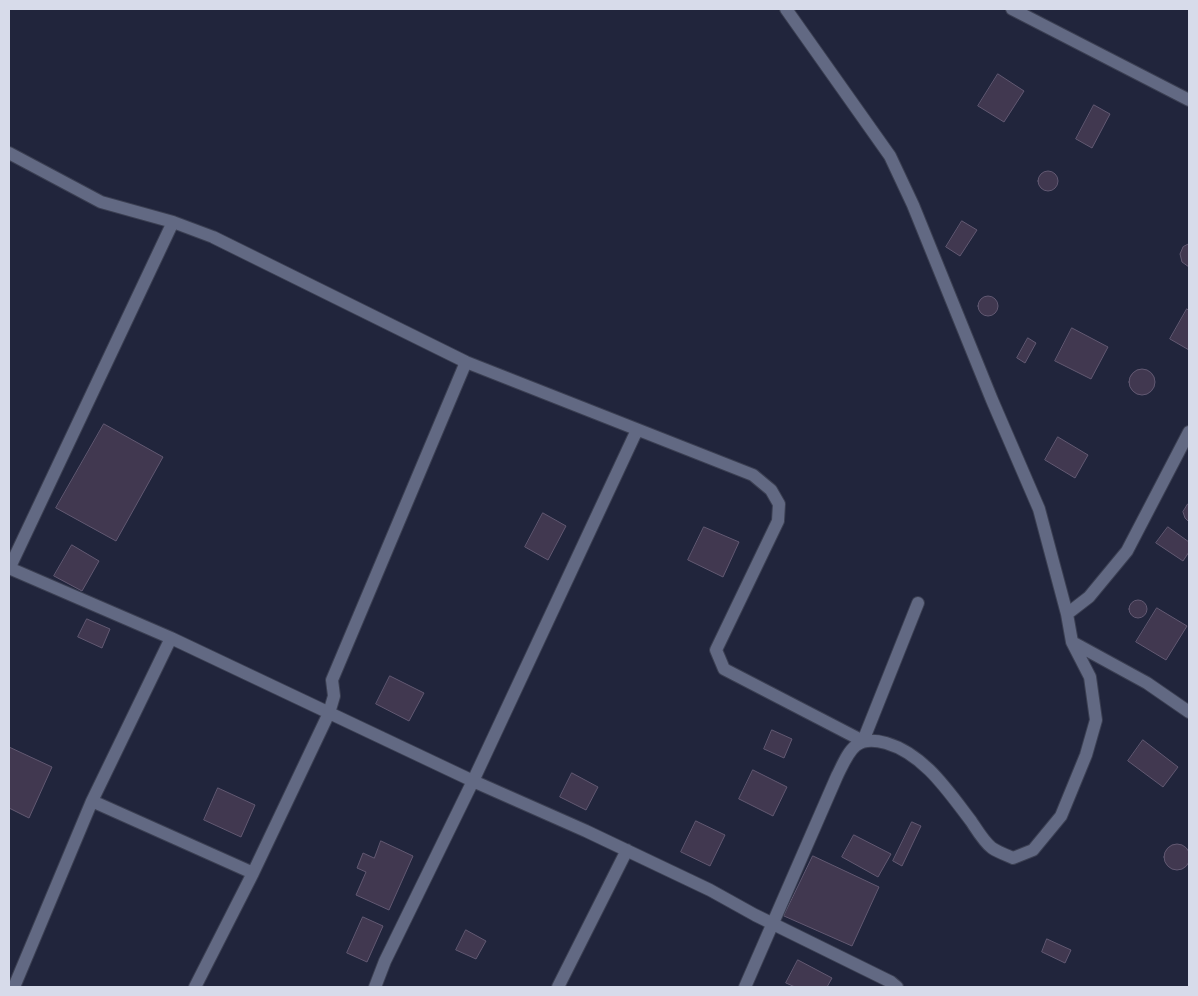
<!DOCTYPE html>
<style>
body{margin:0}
#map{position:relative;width:1198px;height:996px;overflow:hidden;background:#21253c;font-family:"Work Sans",sans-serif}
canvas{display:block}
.frame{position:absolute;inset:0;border:10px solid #d7dbea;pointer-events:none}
</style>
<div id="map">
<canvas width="1198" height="996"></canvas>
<div class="frame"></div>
</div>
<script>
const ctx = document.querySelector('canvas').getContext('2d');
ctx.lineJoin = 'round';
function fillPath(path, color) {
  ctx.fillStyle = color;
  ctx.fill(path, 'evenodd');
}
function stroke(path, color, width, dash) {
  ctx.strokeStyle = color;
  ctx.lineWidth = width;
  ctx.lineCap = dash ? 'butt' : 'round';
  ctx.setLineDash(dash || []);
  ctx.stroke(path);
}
const building = new Path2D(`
 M998,74L1024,91L1004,122L978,106Z
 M1094,105L1110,114L1092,148L1076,139Z
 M1038 181a10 10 0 1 1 20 0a10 10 0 1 1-20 0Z
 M962,221L977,230L960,256L946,247Z
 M1189,244V267L1182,262L1180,254L1183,247Z
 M978 306a10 10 0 1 1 20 0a10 10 0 1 1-20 0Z
 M1187,309L1189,311V350L1170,339Z
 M1072,328L1108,347L1091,379L1055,361Z
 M1028,338L1036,343L1025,363L1017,358Z
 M1129 382a13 13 0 1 1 26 0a13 13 0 1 1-26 0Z
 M104,424L163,457L116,541L56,508Z
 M1058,437L1088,455L1075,478L1045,460Z
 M1188,504H1189V522L1185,518L1183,512Z
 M543,513L566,526L548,560L525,547Z
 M704,527L739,542L723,577L688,560Z
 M1168,527L1189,542V552L1183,561L1156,543Z
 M72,545L99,561L82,591L54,576Z
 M1129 609a9 9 0 1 1 18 0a9 9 0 1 1-18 0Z
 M1157,608L1187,626L1166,660L1136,642Z
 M87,619L110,629L102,648L78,637Z
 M390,676L424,693L409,721L376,704Z
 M772,730L792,739L784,758L764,749Z
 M1143,740L1178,767L1163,787L1128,761Z
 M9,747L52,767L29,818L9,808Z
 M753,770L787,787L773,816L739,799Z
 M572,773L598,787L586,810L560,797Z
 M218,788L255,805L241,837L204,820Z
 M696,821L725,835L710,866L681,852Z
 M912,822L921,826L902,866L893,861Z
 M854,835L891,854L878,877L842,857Z
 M381,841L413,856L389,910L356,895L366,872L357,868L363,853L374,858Z
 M1164 857a13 13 0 1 1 26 0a13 13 0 1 1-26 0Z
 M813,856L879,887L852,946L784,916Z
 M363,917L383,926L367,962L347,953Z
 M466,930L486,941L476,959L456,950Z
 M1047,939L1071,950L1065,963L1042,952Z
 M798,960L832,978L827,987H795L786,983Z`);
fillPath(building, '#413850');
stroke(building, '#625972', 1);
const minor = new Path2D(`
 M1012,9L1189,100
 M9,153L101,202L173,222L213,237L466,362L753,475L771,490L779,504L778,521L716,650L724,669L863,741L918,603
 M9,568L171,638L473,781L586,831L710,890L755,915L891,982L897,987
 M9,569L173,222
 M1067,614L1089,597L1127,551L1189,432
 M171,638L92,801L253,873L329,713L334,696L332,680L466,362
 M1072,642L1147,683L1189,712
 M14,987L92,801
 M195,987L253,873
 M375,987L385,961L473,781L637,430
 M558,987L627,850
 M745,987L837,776C849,752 854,734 886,743C924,754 948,791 971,821C977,830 984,842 992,848C998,852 1006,855 1013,858L1033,850L1061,816L1086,755L1096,720L1090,677L1072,642L1067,614L1039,509L992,400L913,205L890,156L786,9`);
stroke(minor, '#3b3f52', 14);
stroke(minor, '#626983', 12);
</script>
